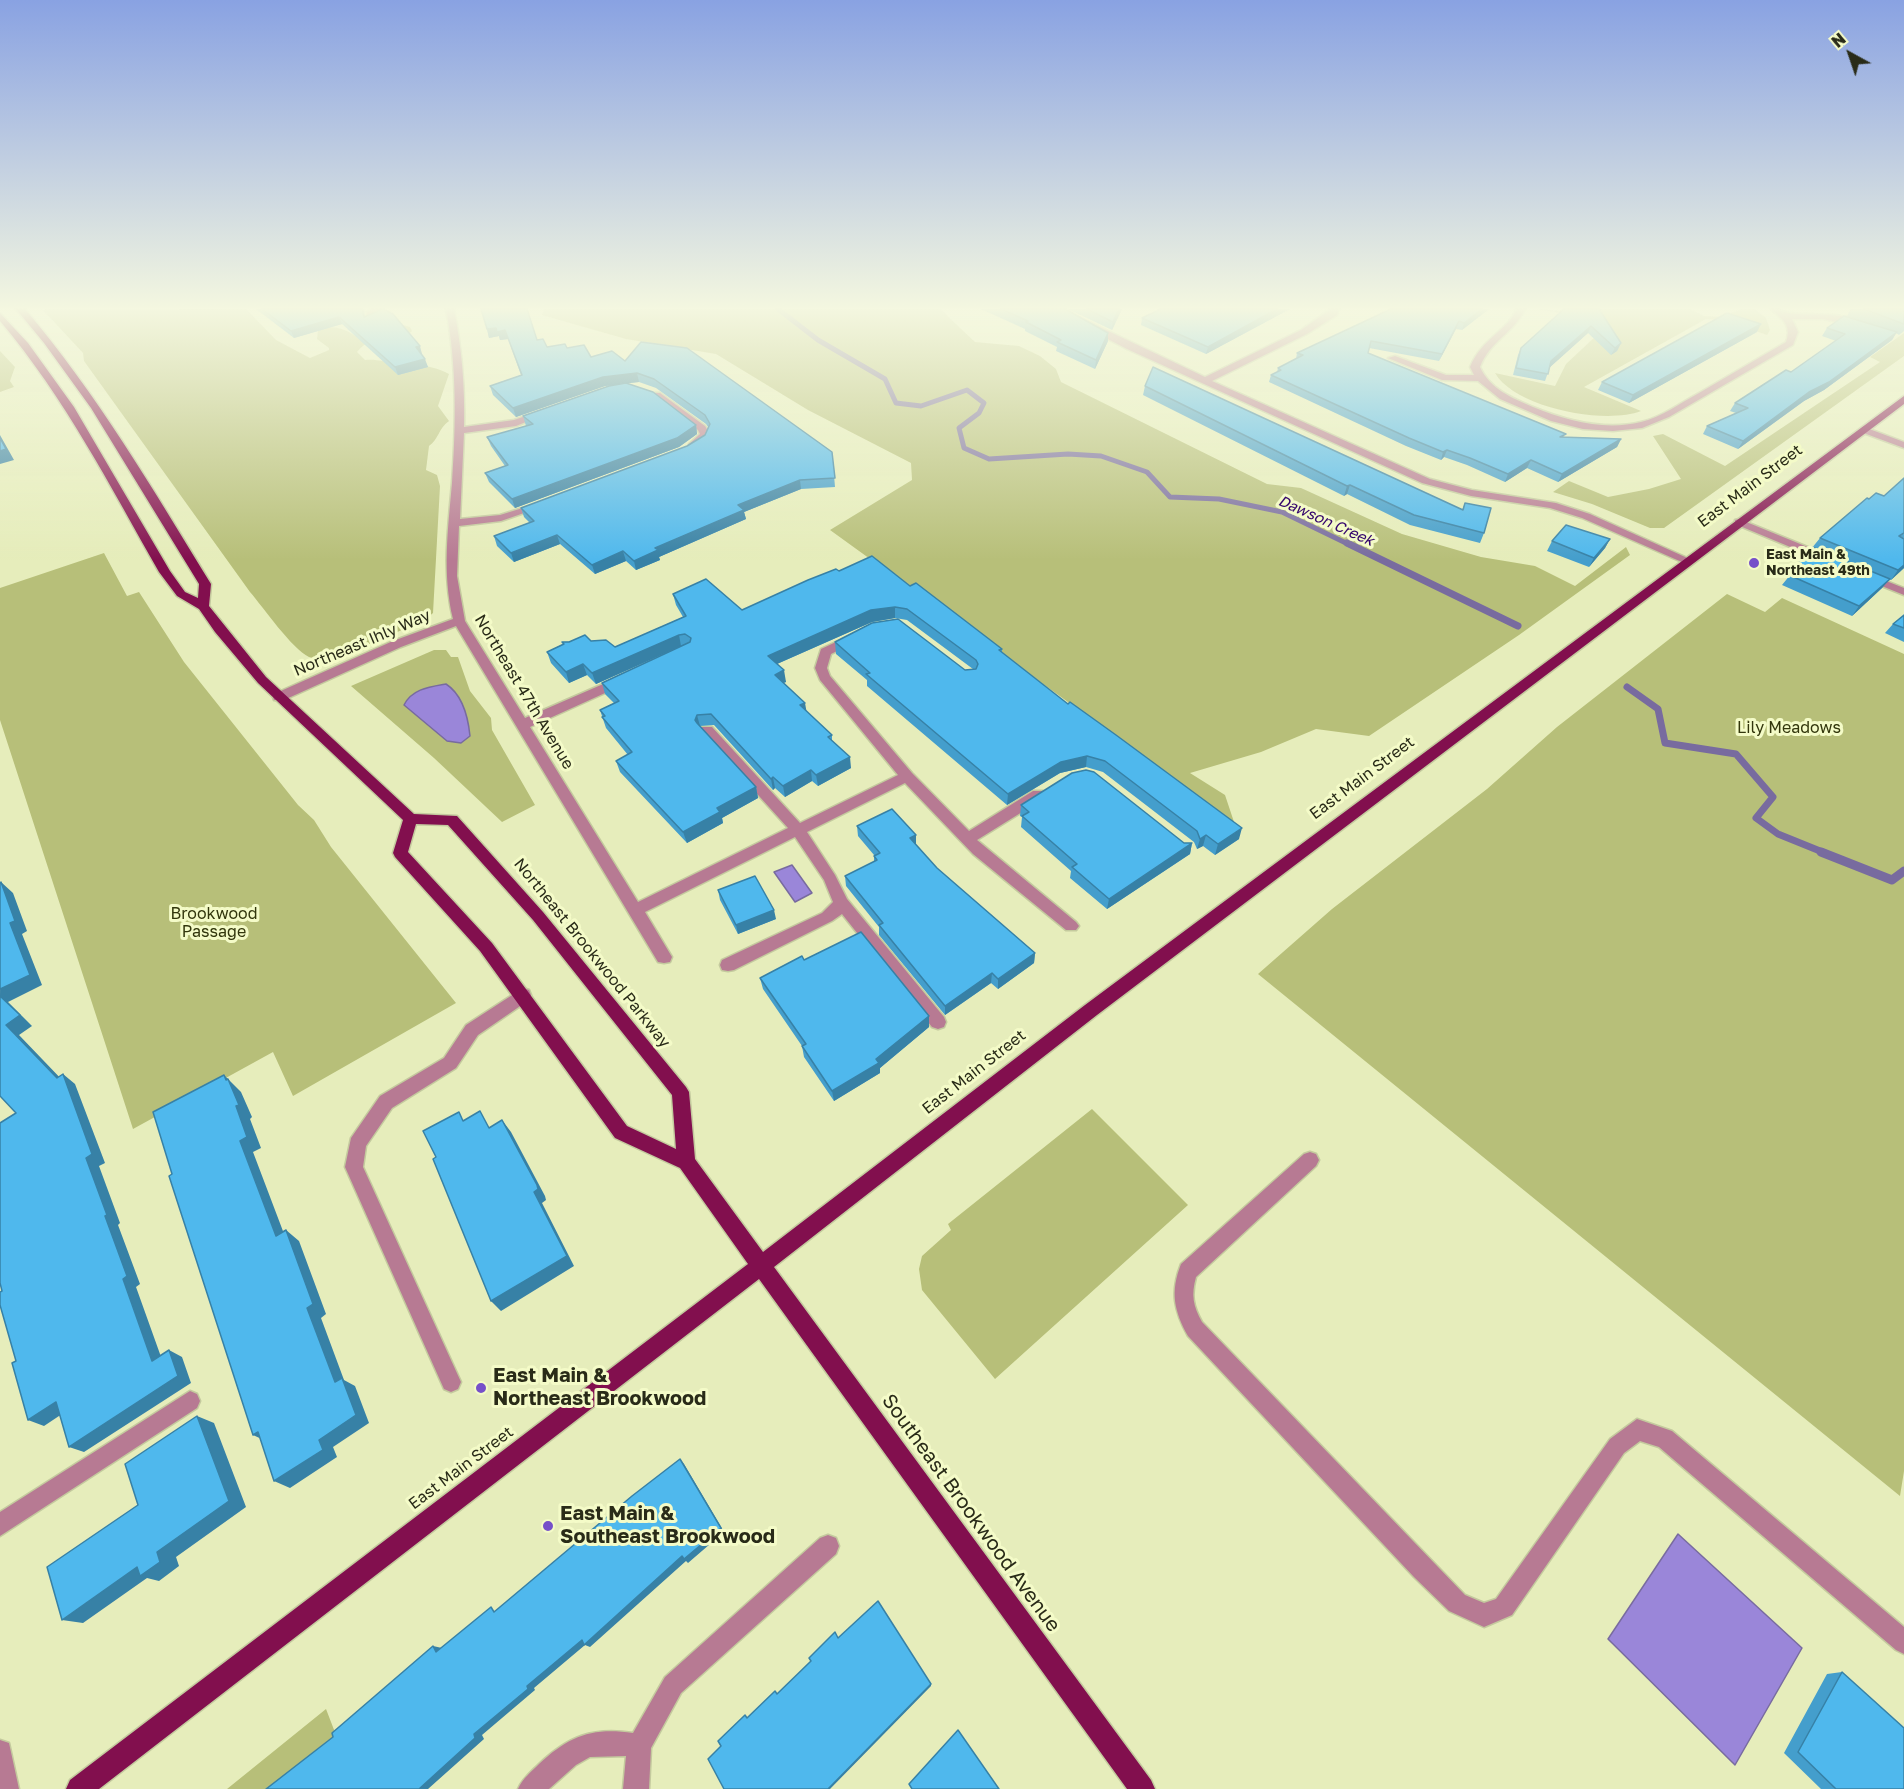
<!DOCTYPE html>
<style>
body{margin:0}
#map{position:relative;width:1904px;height:1789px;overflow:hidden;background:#e6edbb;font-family:"Golos Text",sans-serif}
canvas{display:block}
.north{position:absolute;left:1820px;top:24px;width:60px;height:60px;-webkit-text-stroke:4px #f4fbc8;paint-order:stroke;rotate:320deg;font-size:16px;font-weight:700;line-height:24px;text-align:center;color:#292b18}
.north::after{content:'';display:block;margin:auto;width:21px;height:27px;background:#292b18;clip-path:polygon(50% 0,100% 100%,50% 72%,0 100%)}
</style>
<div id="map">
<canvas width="1904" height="1789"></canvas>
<div class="north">N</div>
</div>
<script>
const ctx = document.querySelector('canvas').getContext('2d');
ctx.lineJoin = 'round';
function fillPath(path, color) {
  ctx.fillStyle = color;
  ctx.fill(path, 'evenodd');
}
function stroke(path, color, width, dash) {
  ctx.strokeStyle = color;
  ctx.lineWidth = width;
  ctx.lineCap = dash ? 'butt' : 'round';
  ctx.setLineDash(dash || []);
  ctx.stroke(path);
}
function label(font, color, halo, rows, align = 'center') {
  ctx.font = font + ' "Golos Text",sans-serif';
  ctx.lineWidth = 6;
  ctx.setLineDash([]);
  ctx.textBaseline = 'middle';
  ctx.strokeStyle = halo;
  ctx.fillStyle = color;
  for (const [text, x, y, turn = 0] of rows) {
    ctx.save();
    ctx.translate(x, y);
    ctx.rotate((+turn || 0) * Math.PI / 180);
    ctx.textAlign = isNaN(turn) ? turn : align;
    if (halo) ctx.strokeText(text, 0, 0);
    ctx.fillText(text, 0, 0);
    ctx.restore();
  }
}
fillPath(new Path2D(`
 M246,309L276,340L310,358L329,350V348L317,339L318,330C335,324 342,328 358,337L403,325L410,327L412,331C398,344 375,330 357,352L365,360C377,359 386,362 398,364C419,367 428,363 449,374L438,406L449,421C438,429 439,439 429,446L426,470L437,475L440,486L433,613L426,619C403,629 330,666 309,657C292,649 263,607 250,592L84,361L83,353L43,310Z
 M544,309H940L975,342L1019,346L1040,356L1056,369L1061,382L1267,484L1301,488L1402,534L1481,557L1535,566L1575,586L1626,547L1630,555L1519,635L1369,736L1316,729L1261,752L1190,773L1225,795L1234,822L830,530L912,480L911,463L808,410L716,354L626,339L542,315Z
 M1539,309L1602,316L1600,309H1690L1704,316L1721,317L1742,309H1754L1766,318L1770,330L1767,335L1724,320L1706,319L1584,387L1641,411C1605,425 1515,408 1495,373L1555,386L1566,364L1598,334L1573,315Z
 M1904,333V356L1664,528H1650L1592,504L1553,492L1569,481L1608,497L1649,489L1681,479L1653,436L1663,434L1725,466L1880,362L1870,357Z
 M0,351L15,367L10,381L14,387L0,392Z
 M104,553L127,596L139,592L184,662L298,805L314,820L331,847L456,1003L293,1096L273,1052L133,1129L0,720V588Z
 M1727,594L1765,612L1782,598L1904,654V1471L1900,1496L1258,974L1332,909L1487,789L1557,727Z
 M434,650H446L451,657H458L470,691L491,718L492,730L535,805L502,822L434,758L351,686Z
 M1092,1109L1188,1205L995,1379L922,1290L919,1269L922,1256L951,1230L948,1224Z
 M326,1709L336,1735L270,1789H227Z`), '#b7bf79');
const water = new Path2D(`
 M446,684C463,695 468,716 470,736L461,743L447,741L404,705C412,689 429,687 446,684Z
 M792,865L812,893L795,902L774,872Z
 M1678,1534L1802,1648L1735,1765L1608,1639Z`);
fillPath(water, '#9a86d9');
stroke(water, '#786b9f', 1.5);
stroke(new Path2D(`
 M778,309L818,340L885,379L896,403L921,406L967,390L984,403L979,413L959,428L964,448L989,459L1068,454L1101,456L1147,472L1170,497L1219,499L1282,512L1350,545`), '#786b9f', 5);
stroke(new Path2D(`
 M1347,543L1518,626
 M1627,687L1658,709L1665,743L1736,754L1773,797L1756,818L1778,834L1825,853`), '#786b9f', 7);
stroke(new Path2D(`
 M1821,852L1892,880L1904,871`), '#786b9f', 9);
const minor = new Path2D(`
 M372,309H383L373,316H367V312Z
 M446,309H454C462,349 465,387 464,427L514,420L543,410L548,413L516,426L464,433L460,519L500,515L542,502L547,505L501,521L459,526L457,576L465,621L525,718L617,678L621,677L627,681L625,684L530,727L638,902L788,828L702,733L700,730L702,727H712L800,823L898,775L820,680L815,668L821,649L853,634L857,635V641L831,654L827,668L830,676L912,773L969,831L1033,791H1043L1045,795L1043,799L977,840L1076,922L1079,926L1076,930H1066L973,854L905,783L807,832L835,875L847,899L944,1017L946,1022L944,1027L938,1029L932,1027L842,914L832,921L734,970L728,971L722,970L720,965L722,960L822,913L833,902L824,880L795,837L645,912L672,957L670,962L664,963L658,962L456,626L401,647L284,700H274L273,697L274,694L393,641L453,619C442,573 448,529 452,483C456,424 457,367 446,309Z
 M1050,309H1062L1205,377L1301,330L1331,309H1339L1337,315L1307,334L1212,381L1430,479L1472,490L1556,503L1590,514L1694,561L1692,563H1684L1582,518L1550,508L1471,496L1422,483L1127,349Z
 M1517,309H1525C1514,333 1490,341 1480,367C1490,389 1512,398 1533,407C1567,421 1605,431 1641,422C1662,417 1680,403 1699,393C1728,376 1757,359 1786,342C1792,325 1782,319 1771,309C1779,309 1782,312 1789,313C1813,317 1842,310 1863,324L1859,327L1823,319H1792L1798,332L1793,345L1669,417L1642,428L1613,431L1583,429L1551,421L1500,399L1478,381L1442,380L1388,358L1395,356L1446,375H1474L1470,367C1482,338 1506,332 1517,309Z
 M654,393H660L705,426L710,434C706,442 699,450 689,448V444L700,434L698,430L654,397Z
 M1864,427L1904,442V448L1861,432L1859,430Z
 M1739,519L1832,557L1834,559L1828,562L1824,561L1735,524V520Z
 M1866,573L1904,588V595L1862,578L1860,576Z
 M523,988L529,990L531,995L529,1000L478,1035L456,1068L392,1108L366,1146L363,1167L461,1382L458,1389L451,1392L444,1389L345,1167L351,1138L380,1096L444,1058L466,1025Z
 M1310,1152L1316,1154L1319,1160L1316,1166L1196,1277C1191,1295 1193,1306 1202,1322L1465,1595L1484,1603L1496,1599L1610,1439L1637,1419L1672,1431L1904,1627V1654L1896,1650L1659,1447L1640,1441L1624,1453L1512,1615L1484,1627L1449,1611L1414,1577L1188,1336C1174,1311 1170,1292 1181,1264L1304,1154Z
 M190,1391L197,1394L200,1401L197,1408L0,1536V1512Z
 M828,1535L836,1538L839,1546L836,1554L681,1693L651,1748L649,1789H623L626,1756L590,1757L576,1765L549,1789H518C523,1778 531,1772 539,1764C569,1736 592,1727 633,1733L665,1677L820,1538Z
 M0,1740L9,1743L19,1789H0Z`);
const major = new Path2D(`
 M16,309H25C97,394 153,489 211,584L209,606L266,677L414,814L457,816L543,912L686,1087L689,1092L695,1159L763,1252L1085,1005L1904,396V404L1097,1015L774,1267L1151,1780L1155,1789H1127L759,1279L99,1789H66L70,1780L748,1264L680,1168L615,1138L480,951L395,857L393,853L403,820L258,683L215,632L199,609L177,596L159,572C110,486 65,398 0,321V313L28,343L74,407L170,571L185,592L198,598L199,584L91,408L44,343ZM416,824L448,825L533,920L672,1095L676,1149L627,1126L492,943L408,852Z`);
stroke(minor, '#c4ca9e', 3);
stroke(major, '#c4ca9e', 3);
fillPath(minor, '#b77a93');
fillPath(major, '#820f4e');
fillPath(new Path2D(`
 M256,309H364L365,316L422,354H421L428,367L398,375L342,324L294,338Z
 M981,309H1065L1108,341L1095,369L1056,351L1057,347L1025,331V329Z
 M1068,309H1122L1112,330Z
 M1391,309H1489L1462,330L1456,329L1439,361L1369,348L1368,353L1565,437L1621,439L1617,447L1558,482L1527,468L1505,482L1467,465L1444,457L1441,460L1406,446L1269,382L1271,375L1277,372L1278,368L1296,359L1297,353Z
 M1562,309H1599L1621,343L1617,351L1611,355L1588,333L1550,367L1545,381L1513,375L1518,355L1521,348L1563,310Z
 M1851,309H1904V331L1899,335L1896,333L1892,340L1824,390L1804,401L1738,449L1703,434L1707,426L1736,413L1730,411L1735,403L1791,372L1836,341L1822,336L1827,328L1872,325L1847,316Z
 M1286,311L1206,354L1141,325L1142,318Z
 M487,329L537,340L547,347L567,348L591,357L625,361L832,452L835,487L801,489L744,512L746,519L659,557L660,560L636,570L626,561L595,574L560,544L514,562L497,546L494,536L530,523L524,517L521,508L687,446L705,435L708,427L706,424L656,388L639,382L626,383L696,425L697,434L679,447L515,508L489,482L485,473L505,466L491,446L487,437L526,426L523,416L623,384L605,386L516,417L493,395L490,386L521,375L508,339L500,340L499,336L489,338Z
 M1757,332L1629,403L1598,390L1602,382Z
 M1145,386L1462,510L1465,503L1484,533L1480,543L1410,525L1347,494L1344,496L1143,395Z
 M1904,478V568L1891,580L1889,579L1882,588L1852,616L1782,585L1820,538L1869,499L1884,496Z
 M1610,539L1605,548L1589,567L1547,551L1552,541Z
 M839,571L910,586L1002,649V653L1239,839L1215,855L1203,846L1197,849L1194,842L1103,772L1086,767L1060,773L1007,805L867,686V680L836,654L835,642L965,670L973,669L907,620L895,618L872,622L777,664L786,682L783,683L806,711L832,735V741L851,768L818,786L812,781L785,797L775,788L773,790L714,725L700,726L756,787L758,798L722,818L723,823L687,843L620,772L616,761L628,755L606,728L600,710L614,703L605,694L602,683L682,646L596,684L587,675L569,683L551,663L547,652L563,644L562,642L591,641L615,647L683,617L676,605L673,594L742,610Z
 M1904,615V642L1885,633L1893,624Z
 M1021,805L1184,843H1192L1190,854L1107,909L1070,878L1071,871L1021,827L1022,817L1020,816Z
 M857,826L916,835V845L937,868L1035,953L1034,963L998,989L991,983L945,1015L879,935V927L846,886L845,876L874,862V855L858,836Z
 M718,890L776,919L738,934L720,900Z
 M804,960L929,1016V1027L880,1068V1073L834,1101L804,1057L802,1046L763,989L760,978Z
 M1842,1672L1904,1789H1821L1784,1753L1827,1674Z`), '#449ecc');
fillPath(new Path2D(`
 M1119,309H1122L1112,330L1113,322Z
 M1277,309H1290L1206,354L1208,347Z
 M1482,309H1489L1462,330L1464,323Z
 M339,317L342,324L294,338L291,331Z
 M1459,321L1456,329L1439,361L1442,354Z
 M1761,324L1757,332L1629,403L1633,395Z
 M1591,326L1588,333L1548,369L1551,361Z
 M496,328L505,330L508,339L500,340L499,336L489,338L487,329Z
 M1897,332L1892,340L1824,390L1804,401L1738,449L1743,441L1809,392Z
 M1108,333V341L1095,369L1096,360Z
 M1621,343L1617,351L1611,355L1615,348Z
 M420,346L422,354L419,355L416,347Z
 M425,359L428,367L398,375L395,367Z
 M637,373L639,382L605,386L516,417L513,408L603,377Z
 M696,425L697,434L679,447L515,508L512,499Z
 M0,435L14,460L0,464Z
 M1621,439L1617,447L1558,482L1562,474Z
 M1447,450L1444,457L1441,460L1443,452Z
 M1531,460L1527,468L1505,482L1508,474Z
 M800,480L801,489L744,512L746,519L659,557L660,560L636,570L634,561L655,548L738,505Z
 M1350,485L1347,494L1344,496L1347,486Z
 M557,535L560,544L514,562L511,553Z
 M1610,539L1605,548L1589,567L1594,558Z
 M623,551L626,561L595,574L592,565Z
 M1904,565V568L1891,580L1898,570Z
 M1890,579L1882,588L1852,616L1859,606Z
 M895,607V618L872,622L770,667L768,656L871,610Z
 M679,635L681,646L596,684L592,673Z
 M583,664L587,675L569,683L566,672Z
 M784,670L786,682L776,686L775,675Z
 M805,703L807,714L800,705Z
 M697,715L700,726L695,720Z
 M1087,756L1086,767L1060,773L1007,805L1008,794L1061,762Z
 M850,757L851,768L818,786L816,775Z
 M811,770L812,781L785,797L783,786Z
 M773,777L775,788L773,790L771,779Z
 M756,787L758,798L722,818L723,823L687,843L683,832L717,808Z
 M1242,828L1239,839L1215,855L1218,844Z
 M916,835V846L910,838Z
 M1206,835L1203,846L1197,849L1200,839Z
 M1192,843L1190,854L1107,909L1109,899Z
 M1,882L13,893L27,931L22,934L42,985L8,1002L32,1026L19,1035L66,1084L63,1074L75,1084L105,1163L99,1166L120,1223L118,1225L140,1284L136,1287L165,1368L152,1361L123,1279L105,1216L57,1078L6,1025L0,996Z
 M774,910L776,919L738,934L736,925Z
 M1035,953L1034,963L998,989V979Z
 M992,973L991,983L945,1015V1006Z
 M929,1016V1027L880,1068V1073L834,1101L832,1091L876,1059Z
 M224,1075L241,1092L252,1117L250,1119L261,1148L253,1152L289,1247L276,1236L240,1141Z
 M502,1120L511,1132L545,1196L546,1200L542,1203L574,1266L501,1311L491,1301L534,1192Z
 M286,1230L299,1241L326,1314L321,1318L344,1380L355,1386L369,1423L333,1447L337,1457L290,1488L274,1481L319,1440L335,1382L307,1308Z
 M169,1350L182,1357L191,1383L84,1452L69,1447Z
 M56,1402L71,1408L44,1426L28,1420Z
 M197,1416L214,1423L246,1507L176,1557L179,1566L159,1581L147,1578L83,1623L62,1620L157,1552Z
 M258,1432L268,1442L253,1435Z
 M680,1459L684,1464L724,1532L688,1563L686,1561L590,1647L585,1645L534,1688L535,1690L482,1735L484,1739L428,1789H419L474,1734L527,1686Z
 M433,1646L442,1648L436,1652Z
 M931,1684V1686L830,1789H828Z`), '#3781a6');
const building = new Path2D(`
 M262,309H362L364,317L383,309L393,314L420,346L416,347L425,359L395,367L339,317L291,331Z
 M481,309H527L537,340L543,339L547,347L565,344L567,348L584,345L591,357L612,351L625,361L641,342L687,348L832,452L835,478L800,480L738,505L744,510L655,548L658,550L634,561L623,551L592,565L557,535L511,553L494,536L534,521L521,508L687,446L705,435L710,424L705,415L654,379L637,373L603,377L513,408L490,386L522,375L505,330L497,332L496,328L487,329Z
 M1001,309H1065L1108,333L1096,360L1057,342L1061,340L1026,322L1028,321Z
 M1087,309H1119L1113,322Z
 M1161,309H1277L1208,347L1142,318Z
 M1391,309H1482L1464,323L1459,321L1442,354L1371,341L1368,353L1566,434L1560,437L1621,439L1562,474L1531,460L1508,474L1470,458L1447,450L1443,452L1409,438L1271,375L1281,370L1278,368L1303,355L1297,353Z
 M1564,309H1599L1621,343L1615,348L1591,326L1551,361L1548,374L1516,368L1521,348Z
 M1864,309H1904V324Z
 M1727,313L1761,324L1633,395L1602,382Z
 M1844,316L1897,332L1829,382L1809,392L1743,441L1707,426L1748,408L1735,403L1786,370L1791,372L1845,334L1827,328Z
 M1153,367L1463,510L1465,503L1491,508L1484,533L1414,515L1350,485L1347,486L1145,386Z
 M626,383L653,392L696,425L677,438L512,499L485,473L508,465L487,437L533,424L523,416L609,386Z
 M0,438L6,449L0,451Z
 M1904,478V533L1899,536L1904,539V565L1898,570L1820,538L1867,498L1869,499L1876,493L1884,496Z
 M1566,525L1610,539L1594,558L1552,541Z
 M1812,547L1890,579L1859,606L1789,575Z
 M872,556L910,586L916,583L1002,649L999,650L1068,704L1070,702L1116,735L1242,828L1218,844L1206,835L1200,839L1197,831L1105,761L1087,756L1061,762L1008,794L866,674L870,673L835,642L872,623L898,619L965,670L976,669L978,664L976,660L907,609L895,607L871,610L768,656L784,670L775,675L805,703L800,705L832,735L828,737L850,757L816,775L811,770L783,786L773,777L771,779L711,714L697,715L695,720L697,723L756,787L717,808L720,812L683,832L616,761L632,752L602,717L605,716L600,710L619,701L602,683L690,642L691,638L685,634L679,635L592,673L583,664L566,672L547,652L564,644L562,642H569L585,635L591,641L606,640L615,647L686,616L673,594L706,579L742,610L808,580L836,569L839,571Z
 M1904,615V628L1893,624Z
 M1086,770L1094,772L1184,843H1192L1109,899L1072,867L1077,864L1022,816L1029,812L1021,805L1072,773Z
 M892,809L916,835L910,838L937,868L1035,953L998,979L992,973L945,1006L879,925L883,923L845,876L877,860L874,856L880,853L857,826Z
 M755,876L774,910L736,925L718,890Z
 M1,882L15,921L10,923L30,975L0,989V883Z
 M861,932L929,1016L876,1059L879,1063L832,1091L802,1046L806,1044L760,978L802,956L804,960Z
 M0,996L20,1015L6,1025L57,1078L63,1074L92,1154L86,1158L107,1215L105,1216L127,1276L123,1279L152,1361L169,1350L178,1376L69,1447L56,1402L28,1420L12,1363L16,1361L0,1305V1292L2,1291L0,1283V1123L16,1113L0,1096Z
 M224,1075L226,1080L228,1079L239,1105L236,1106L247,1137L240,1141L276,1236L286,1230L313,1304L307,1308L335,1382L342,1378L356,1415L319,1440L323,1450L274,1481L258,1432L253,1435L169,1176L172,1174L153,1112Z
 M480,1111L489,1128L502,1120L537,1185L538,1189L534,1192L567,1256L491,1301L433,1159L436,1157L423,1131L459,1112L463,1121Z
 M197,1416L229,1501L157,1552L160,1562L140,1576L137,1567L62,1620L47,1567L138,1505L125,1464Z
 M680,1459L721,1528L684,1559L682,1556L584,1645L582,1640L527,1686L528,1689L474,1734L475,1738L419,1789H266L333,1737L332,1733L433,1646L436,1652L491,1607L494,1612L632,1496Z
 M878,1601L931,1684L828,1789H724L708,1759L721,1746L718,1741L745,1715L747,1718L775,1691L777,1694L811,1661L809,1658L835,1632L838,1638Z
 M1842,1672L1904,1728V1789H1836L1798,1752Z
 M958,1730L999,1789H912L909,1784Z`);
fillPath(building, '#4fb8ed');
stroke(building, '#3781a6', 1.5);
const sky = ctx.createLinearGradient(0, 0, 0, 560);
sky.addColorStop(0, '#89a2e2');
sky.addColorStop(0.55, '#f4f7e0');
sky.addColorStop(1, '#f4f7e000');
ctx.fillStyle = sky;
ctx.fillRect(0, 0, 1904, 560);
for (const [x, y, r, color] of [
 [1754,563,6,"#7650c9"],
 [481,1388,6,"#7650c9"],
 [548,1526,6,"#7650c9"]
]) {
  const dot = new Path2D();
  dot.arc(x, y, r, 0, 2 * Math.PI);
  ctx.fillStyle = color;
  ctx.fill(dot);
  stroke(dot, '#f4fbc8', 2);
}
label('bold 14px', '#292b18', '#f4fbc8', [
 ["East Main &",1766,555],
 ["Northeast 49th",1766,571]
], 'left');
label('italic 15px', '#33046c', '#f4fbc8', [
 ["Dawson Creek",1326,521,24]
]);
label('16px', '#292b18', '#f4fbc8', [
 ["East Main Street",1750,486,-37],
 ["Northeast Ihly Way",362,643,-23],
 ["Northeast 47th Avenue",524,692,59],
 ["East Main Street",1362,778,-37],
 ["Northeast Brookwood Parkway",592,953,51],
 ["East Main Street",974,1072,-38],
 ["East Main Street",461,1468,-37]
]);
label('16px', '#32360c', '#f4fbc8', [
 ["Lily Meadows",1789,728],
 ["Brookwood",214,914],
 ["Passage",214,932]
]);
label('bold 20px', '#292b18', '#f4fbc8', [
 ["East Main &",493,1376],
 ["Northeast Brookwood",493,1399],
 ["East Main &",560,1514],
 ["Southeast Brookwood",560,1537]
], 'left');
label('20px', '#292b18', '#f4fbc8', [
 ["Southeast Brookwood Avenue",971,1513,54]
]);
</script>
